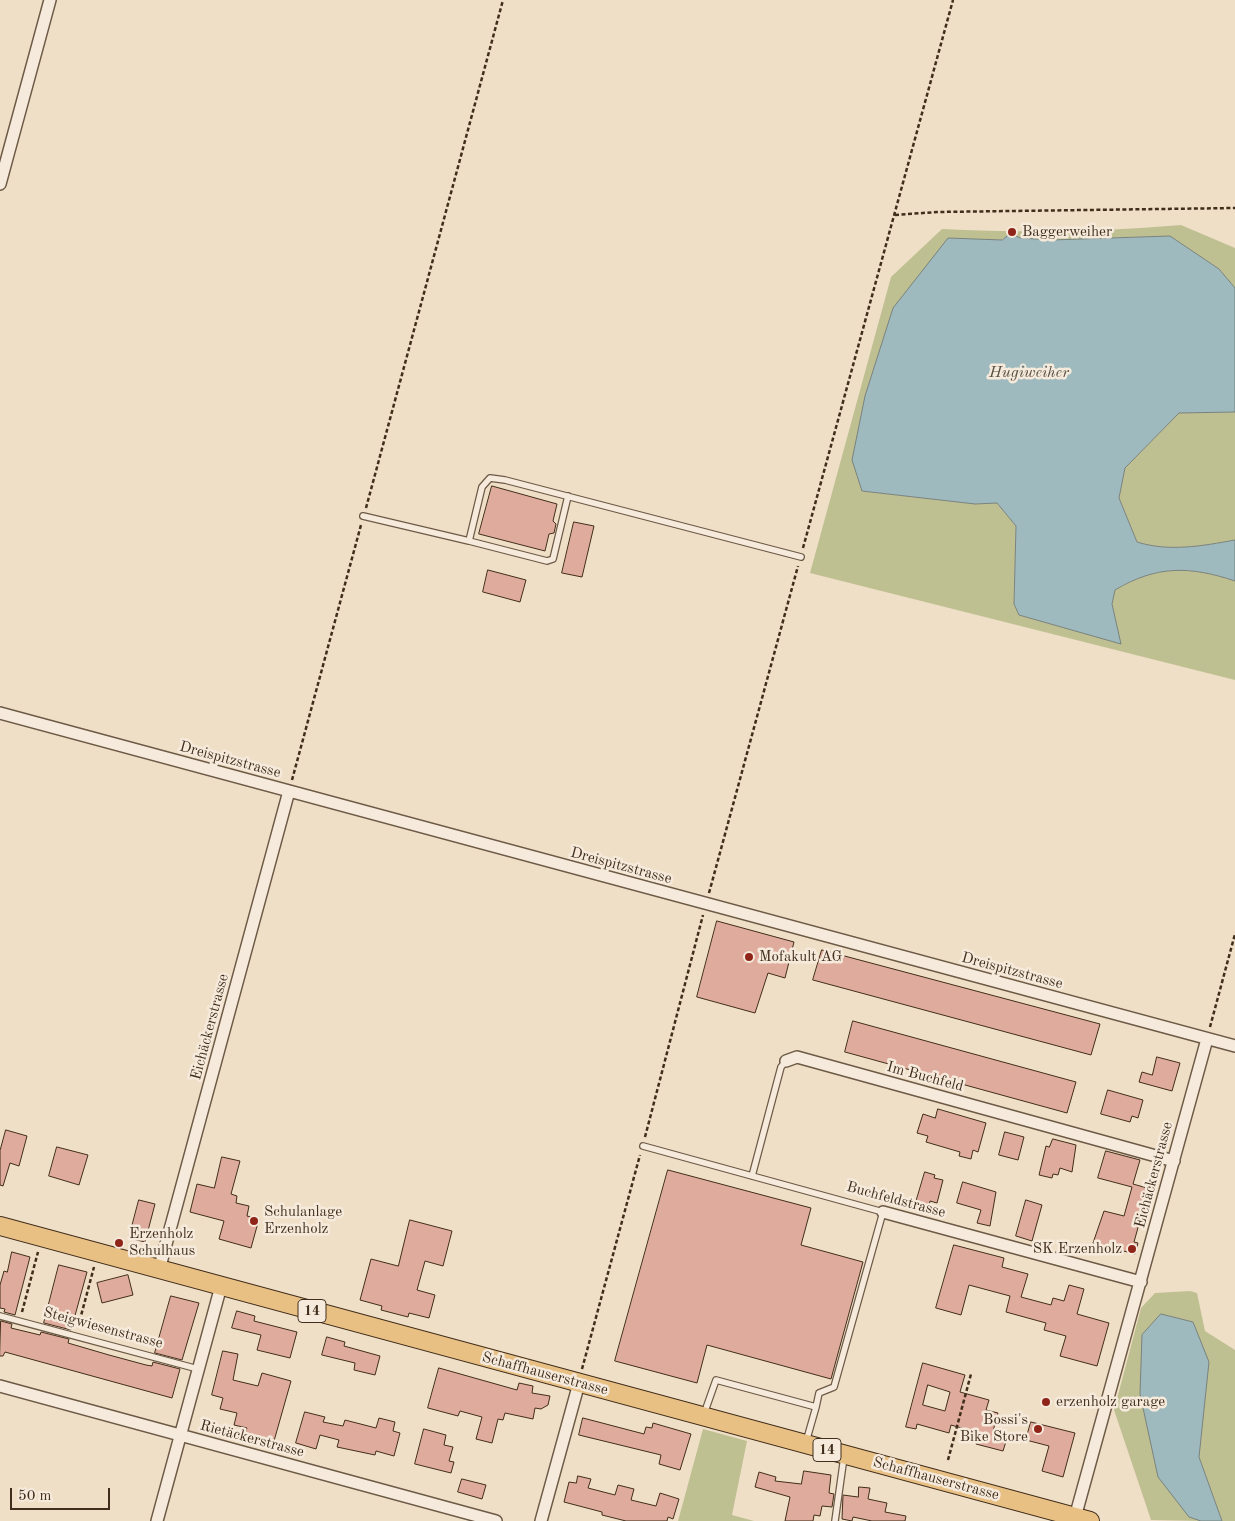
<!DOCTYPE html>
<meta charset="utf-8">
<style>
body{margin:0}
#map{position:relative;width:1235px;height:1521px;overflow:hidden;background:#f0dfc7;font-family:"Old Standard TT",serif}
canvas{display:block}
.scale{position:absolute;left:10px;top:1488px;width:100px;height:22px;box-sizing:border-box;border:2px solid #412d1b;border-top:0;padding-left:6px;font-size:15px;line-height:18px;white-space:nowrap;color:#412d1b;-webkit-text-stroke:4px #f5eadb;paint-order:stroke}
</style>
<div id="map">
<canvas width="1235" height="1521"></canvas>
<div class="scale">50 m</div>
</div>
<script>
const ctx = document.querySelector('canvas').getContext('2d');
ctx.lineJoin = 'round';
function fillPath(path, color) {
  ctx.fillStyle = color;
  ctx.fill(path, 'evenodd');
}
function stroke(path, color, width, dash) {
  ctx.strokeStyle = color;
  ctx.lineWidth = width;
  ctx.lineCap = dash ? 'butt' : 'round';
  ctx.setLineDash(dash || []);
  ctx.stroke(path);
}
function label(font, color, halo, rows, align = 'center') {
  ctx.font = font + ' "Old Standard TT",serif';
  ctx.lineWidth = 5;
  ctx.setLineDash([]);
  ctx.textBaseline = 'middle';
  ctx.strokeStyle = halo;
  ctx.fillStyle = color;
  for (const [text, x, y, turn = 0] of rows) {
    ctx.save();
    ctx.translate(x, y);
    ctx.rotate((+turn || 0) * Math.PI / 180);
    ctx.textAlign = isNaN(turn) ? turn : align;
    if (halo) ctx.strokeText(text, 0, 0);
    ctx.fillText(text, 0, 0);
    ctx.restore();
  }
}
fillPath(new Path2D(`
 M1181,225L1235,248V288L1219,269L1170,236L1051,240L1021,238L1010,234L1002,240L948,238L862,491L975,504L996,502L1016,526L1014,604L1019,615L1120,643L1112,604L1115,590C1159,565 1188,565 1235,581V680L810,573L891,277L942,229C1022,233 1102,232 1181,225Z
 M1235,412V540C1202,546 1169,552 1137,542L1119,498L1125,468L1179,413Z
 M1190,1291L1197,1293L1205,1331L1235,1350V1521H1222L1199,1457L1202,1412L1193,1323L1189,1516L1201,1521L1151,1520L1114,1410L1141,1308L1155,1293Z
 M703,1429L747,1441L732,1515L754,1521H678Z`), '#bfc092');
const water = new Path2D(`
 M1010,234L1021,238L1051,240L1170,236L1219,269L1235,288V412L1179,413L1125,468L1119,498L1137,542C1169,552 1202,546 1235,540V581C1190,566 1157,565 1115,590L1112,604L1121,644L1019,615L1014,604L1016,526L997,503L975,504L862,491L852,460L865,396L893,308L948,238L1002,240Z
 M1161,1314L1193,1322L1209,1362L1199,1457L1222,1521H1201L1189,1517L1158,1477L1140,1394L1142,1335Z`);
fillPath(water, '#9ebabf');
stroke(water, '#79827d', 1);
const building = new Path2D(`
 M492,486L557,504L553,521L556,524L554,533L549,534L545,551L479,534Z
 M574,522L594,526L582,577L562,573Z
 M488,570L526,580L520,602L483,592Z
 M717,921L794,942L785,978L768,973L755,1013L697,997Z
 M822,950L1100,1024L1091,1055L813,980Z
 M853,1021L1076,1082L1067,1113L845,1052Z
 M1157,1057L1180,1063L1172,1091L1139,1082L1142,1072L1152,1075Z
 M1108,1090L1143,1100L1138,1118L1132,1116L1130,1122L1101,1114Z
 M938,1109L986,1123L978,1152L973,1150L971,1159L959,1156L960,1152L926,1142L928,1136L917,1133L923,1114L935,1118Z
 M6,1130L27,1136L19,1166L10,1163L3,1186L0,1185V1151Z
 M1005,1132L1024,1137L1018,1160L999,1155Z
 M1053,1139L1076,1145L1072,1172L1060,1168L1058,1175L1053,1174L1052,1178L1039,1175L1046,1146L1049,1147Z
 M57,1147L88,1155L79,1185L49,1176Z
 M1106,1151L1140,1160L1133,1184L1147,1188L1137,1224H1139L1134,1242L1138,1243L1135,1254L1093,1243L1104,1211L1124,1216L1132,1187L1098,1178Z
 M222,1157L240,1161L231,1194L237,1196L236,1203L249,1206L247,1216L259,1219L251,1248L219,1239L224,1221L190,1212L197,1184L214,1188Z
 M668,1170L811,1208L801,1245L863,1262L831,1379L707,1345L697,1383L615,1361Z
 M925,1172L935,1175L934,1178L943,1180L937,1203L930,1201L928,1212L914,1209Z
 M963,1182L996,1192L990,1226L977,1223L981,1210L957,1203Z
 M139,1200L155,1204L145,1242L129,1238Z
 M1026,1200L1042,1205L1032,1241L1016,1236Z
 M410,1220L452,1231L443,1266L425,1261L417,1290L435,1295L429,1318L409,1313L408,1317L381,1310L382,1306L360,1300L371,1259L398,1266Z
 M954,1245L1004,1258L1002,1267L1028,1274L1021,1297L1051,1305L1053,1298L1064,1301L1069,1285L1084,1289L1077,1314L1109,1323L1097,1366L1060,1356L1066,1336L1044,1330L1046,1323L1006,1312L1010,1296L969,1285L961,1315L936,1308Z
 M12,1252L30,1257L15,1315L4,1312L5,1309L0,1308V1285L4,1271L7,1272Z
 M59,1265L87,1272L71,1330L44,1323Z
 M128,1275L133,1295L102,1303L97,1283Z
 M171,1296L199,1303L182,1360L155,1353Z
 M237,1311L255,1316L254,1321L297,1332L290,1358L257,1350L261,1335L232,1328Z
 M1,1321L12,1324L11,1328L40,1335L41,1332L69,1339L68,1343L109,1355L146,1365L152,1366L153,1362L180,1369L172,1398L5,1352L3,1356H0Z
 M327,1337L345,1342L344,1346L380,1356L375,1375L354,1370L355,1363L322,1355Z
 M223,1351L238,1354L233,1380L258,1386L262,1373L291,1381L274,1441L245,1433L247,1428L234,1425L237,1413L220,1409L223,1398L212,1395Z
 M923,1363L965,1375L960,1392L989,1400L986,1410L998,1413L993,1431L1008,1435L1003,1451L976,1444L979,1433L951,1425L949,1433L917,1424L916,1429L906,1427ZM928,1385L950,1392L945,1411L923,1405Z
 M439,1368L517,1390L519,1383L533,1386L532,1393L550,1396L548,1405L541,1409L535,1408L533,1419L505,1413L503,1420L498,1419L492,1443L476,1439L482,1417L460,1411L458,1416L428,1408Z
 M305,1412L325,1417L323,1422L343,1426L345,1420L376,1428L379,1418L395,1422L393,1431L400,1433L394,1456L376,1451L375,1455L337,1447L339,1440L320,1435L316,1449L296,1443Z
 M583,1418L644,1434L646,1427L652,1428L653,1423L691,1434L680,1470L659,1464L661,1455L579,1435Z
 M1031,1422L1075,1433L1063,1477L1042,1471L1049,1446L1026,1440Z
 M424,1429L446,1435L444,1445L453,1447L449,1461L454,1462L451,1473L415,1464Z
 M804,1471L831,1475L829,1493L834,1494L832,1507L822,1506L820,1516L814,1515L813,1521H785L790,1497L755,1487L759,1472L776,1477L775,1481L801,1484Z
 M578,1476L591,1479L588,1488L615,1495L618,1485L634,1489L631,1500L656,1506L660,1493L679,1499L673,1519L668,1517L667,1521H626L602,1515V1512L564,1502L569,1482L576,1483Z
 M462,1479L486,1485L482,1499L458,1492Z
 M859,1487L870,1488L868,1499L887,1503L885,1512L906,1516L905,1521H872L853,1517L852,1521L842,1519L843,1495L858,1497Z`);
fillPath(building, '#dfab9c');
stroke(building, '#412d1b', 1);
const lane = new Path2D(`
 M363,516L469,541L482,487L490,478L505,480L801,557
 M469,541L547,561L553,559L568,496
 M643,1146L883,1212L834,1387L819,1393L816,1407
 M752,1176L781,1067L786,1061
 M0,1316L198,1369
 M704,1414L716,1380L816,1407L806,1442
 M835,1521L844,1457`);
const street = new Path2D(`
 M0,184L50,0
 M0,713L1235,1046
 M786,1061L797,1057L1174,1161
 M883,1212L1141,1282
 M159,1270L289,791
 M0,1386L496,1521
 M157,1521L221,1286
 M541,1521L579,1383
 M1074,1521L1207,1039`);
const primary = new Path2D(`
 M0,1226L1090,1521`);
stroke(lane, '#6d5a46', 8);
stroke(street, '#6d5a46', 14);
stroke(primary, '#412d1b', 20);
stroke(new Path2D(`
 M895,215L937,212L1235,208
 M366,508L503,0
 M803,548L953,0
 M292,780L361,525
 M709,893L798,566
 M1210,1027L1235,934
 M645,1137L703,915
 M22,1312L38,1252
 M78,1327L94,1267
 M582,1369L640,1155
 M948,1460L971,1374`), '#412d1b', 2.5, [4, 2.5]);
stroke(lane, '#f5eadb', 5.5);
stroke(street, '#f5eadb', 11);
stroke(primary, '#e8c084', 18);
for (const [x, y, r, color] of [
 [1012,232,5,"#8f2418"],
 [749,957,5,"#8f2418"],
 [254,1221,5,"#8f2418"],
 [119,1243,5,"#8f2418"],
 [1132,1249,5,"#8f2418"],
 [1046,1402,5,"#8f2418"],
 [1038,1429,5,"#8f2418"]
]) {
  const dot = new Path2D();
  dot.arc(x, y, r, 0, 2 * Math.PI);
  ctx.fillStyle = color;
  ctx.fill(dot);
  stroke(dot, '#f5eadb', 2);
}
for (const [x, y, w] of [
 [312,1311,28],
 [827,1450,28]
]) {
  const box = new Path2D();
  box.roundRect(x - w / 2, y - 11.5, w, 23, 4);
  ctx.fillStyle = '#f5eadb';
  ctx.fill(box);
  stroke(box, '#412d1b', 1);
}
label('bold 14px', '#412d1b', null, [
 ["14",312,1311],
 ["14",827,1450]
]);
label('15px', '#412d1b', '#f5eadb', [
 ["Baggerweiher",1022,232],
 ["Mofakult AG",759,957],
 ["Schulanlage",264,1212],
 ["Erzenholz",264,1229],
 ["Erzenholz",129,1234],
 ["Schulhaus",129,1251],
 ["SK Erzenholz",1122,1249,"right"],
 ["erzenholz garage",1056,1402],
 ["Bossi's",1028,1420,"right"],
 ["Bike Store",1028,1437,"right"]
], 'left');
label('15px', '#412d1b', '#f5eadb', [
 ["Dreispitzstrasse",230,760,15],
 ["Dreispitzstrasse",621,866,15],
 ["Dreispitzstrasse",1012,971,15],
 ["Eichäckerstrasse",210,1027,-75],
 ["Im Buchfeld",925,1077,15],
 ["Eichäckerstrasse",1154,1175,-75],
 ["Buchfeldstrasse",896,1200,15],
 ["Steigwiesenstrasse",103,1328,15],
 ["Schaffhauserstrasse",545,1374,15],
 ["Rietäckerstrasse",252,1439,15],
 ["Schaffhauserstrasse",936,1479,15]
]);
label('italic 16px', '#585044', '#f5eadb', [
 ["Hugiweiher",1029,373]
]);
</script>
